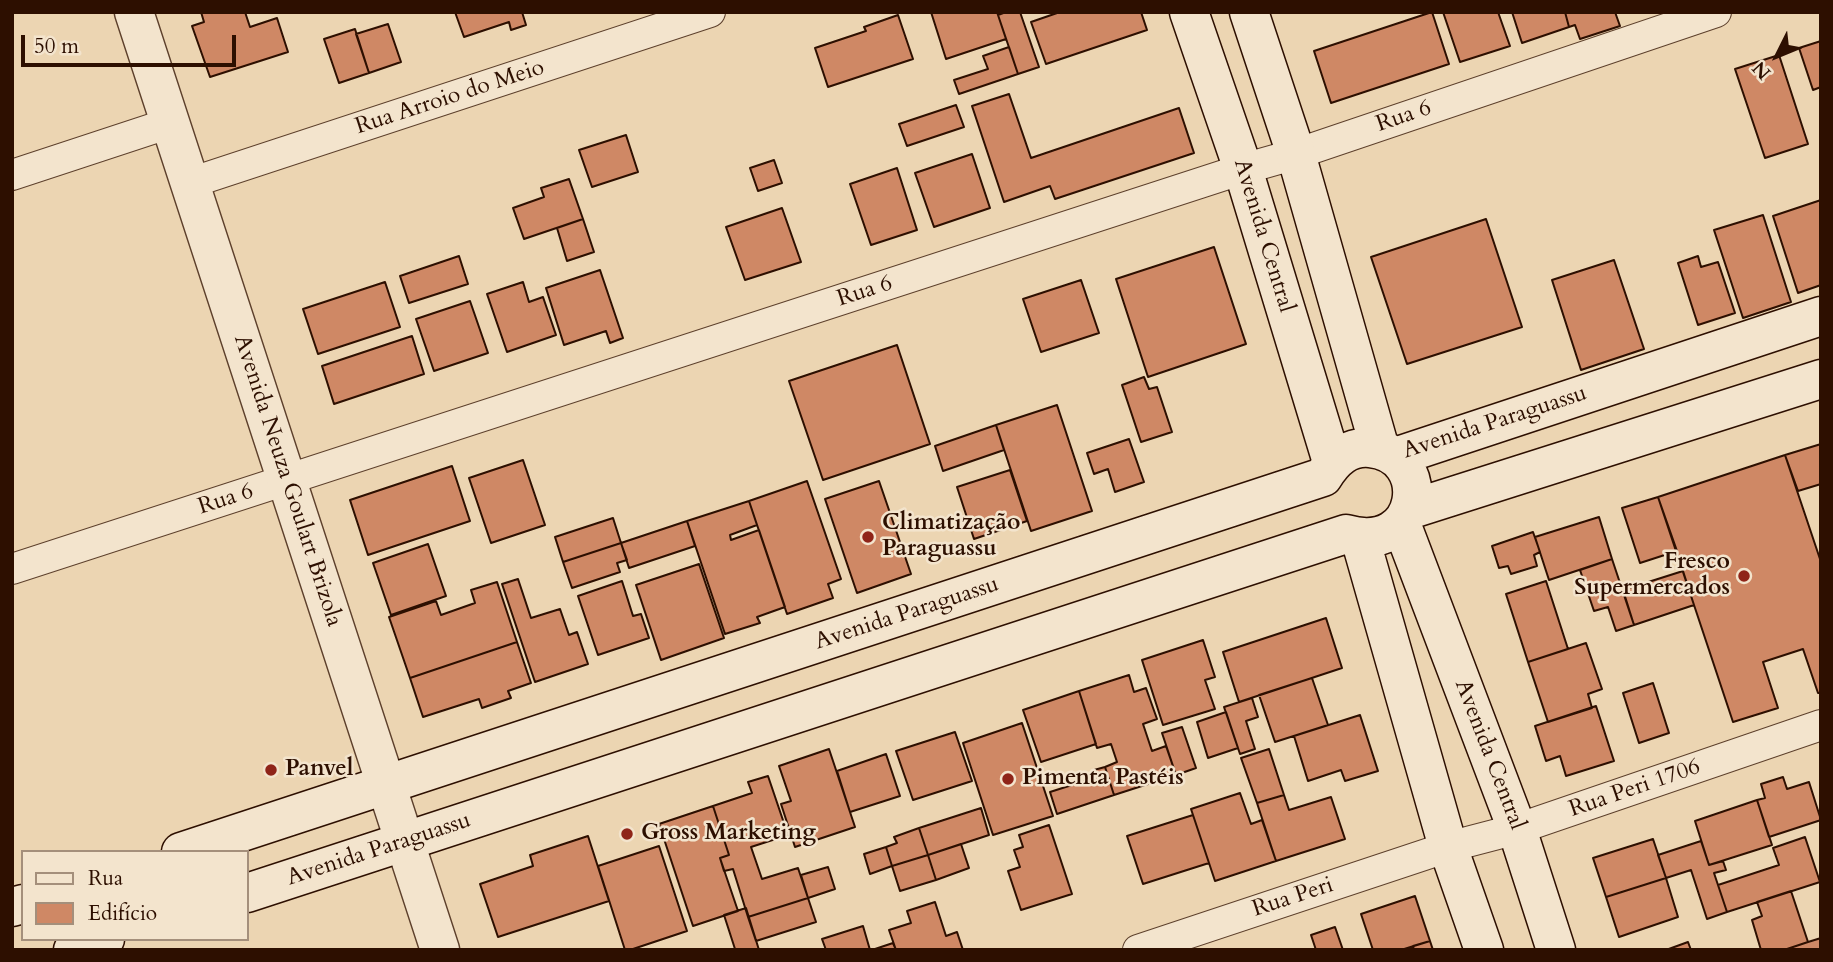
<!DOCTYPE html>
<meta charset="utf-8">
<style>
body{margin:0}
#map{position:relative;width:1833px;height:962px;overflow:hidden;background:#ecd5b2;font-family:Cardo,serif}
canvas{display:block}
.frame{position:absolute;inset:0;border:14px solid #2d0f00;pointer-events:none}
.legend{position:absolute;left:21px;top:850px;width:228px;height:91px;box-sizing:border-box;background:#f3e4cd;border:2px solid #a48f7b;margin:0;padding:9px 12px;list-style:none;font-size:21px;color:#2d0f00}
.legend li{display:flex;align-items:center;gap:14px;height:35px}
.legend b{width:35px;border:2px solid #a48f7b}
.north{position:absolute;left:1742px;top:21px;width:70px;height:70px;-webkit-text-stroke:5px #f3e4cd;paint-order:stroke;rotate:227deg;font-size:19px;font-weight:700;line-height:28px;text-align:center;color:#2d0f00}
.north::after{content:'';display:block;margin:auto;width:24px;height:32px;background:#2d0f00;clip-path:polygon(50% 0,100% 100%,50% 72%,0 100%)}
.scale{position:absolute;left:21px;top:35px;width:215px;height:32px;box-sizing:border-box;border:4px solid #2d0f00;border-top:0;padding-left:9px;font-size:21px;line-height:24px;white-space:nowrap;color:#2d0f00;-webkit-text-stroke:5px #f3e4cd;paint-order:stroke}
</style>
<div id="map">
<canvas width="1833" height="962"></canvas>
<div class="frame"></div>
<ul class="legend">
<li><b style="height:9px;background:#f3e4cd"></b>Rua</li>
<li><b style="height:19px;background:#cf8865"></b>Edifício</li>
</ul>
<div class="north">N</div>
<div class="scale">50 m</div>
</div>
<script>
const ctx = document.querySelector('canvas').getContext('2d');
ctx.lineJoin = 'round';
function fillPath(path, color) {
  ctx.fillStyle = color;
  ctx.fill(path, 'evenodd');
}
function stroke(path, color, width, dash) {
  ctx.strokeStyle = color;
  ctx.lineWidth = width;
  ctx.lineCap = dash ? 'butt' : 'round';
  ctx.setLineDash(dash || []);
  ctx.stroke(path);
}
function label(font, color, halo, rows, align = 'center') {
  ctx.font = font + ' Cardo,serif';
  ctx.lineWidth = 5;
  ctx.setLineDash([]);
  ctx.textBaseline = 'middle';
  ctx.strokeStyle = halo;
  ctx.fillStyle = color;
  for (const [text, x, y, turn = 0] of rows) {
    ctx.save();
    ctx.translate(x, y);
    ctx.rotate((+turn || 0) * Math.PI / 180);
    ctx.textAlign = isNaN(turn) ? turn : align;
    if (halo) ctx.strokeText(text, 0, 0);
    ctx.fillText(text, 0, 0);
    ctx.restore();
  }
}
const building = new Path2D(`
 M201,12H245L250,27L277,18L288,52L210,77L192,26L204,22Z
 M455,12H522L526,25L511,30L509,22L464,37Z
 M931,12H997L1006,39L946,59Z
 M1006,12H1020L1039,67L1018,74L998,15Z
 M1060,12H1141L1147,30L1046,64L1031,22Z
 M1432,12L1449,64L1331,103L1314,51Z
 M1443,12H1498L1510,46L1460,62Z
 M1512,12H1565L1569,27L1522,43Z
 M1565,12H1615L1620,26L1580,39L1575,25L1569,27Z
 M898,15L913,59L828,87L815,48L866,31L864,27Z
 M388,24L401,62L369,73L356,34Z
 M355,29L369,73L339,83L324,39Z
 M1821,41V87L1813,90L1799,48Z
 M1009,47L1018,74L959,94L954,80L988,69L983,56Z
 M1779,55L1808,144L1765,158L1735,69Z
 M1009,94L1031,158L1179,108L1194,153L1055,199L1050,186L1004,202L972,106Z
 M956,105L964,127L907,146L899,124Z
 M626,135L638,172L592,187L579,150Z
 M972,154L990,208L934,227L915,173Z
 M774,160L782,183L758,191L750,168Z
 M897,168L917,230L871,245L850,184Z
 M569,179L583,219L524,239L513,208L544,197L541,188Z
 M1821,200V285L1798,293L1773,216Z
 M782,208L801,262L745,280L726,227Z
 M1763,215L1791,302L1743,318L1714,230Z
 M583,219L594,252L567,261L557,228Z
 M1486,219L1522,327L1407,364L1371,257Z
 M1214,247L1246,344L1148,377L1116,279Z
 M459,256L468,284L409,303L400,276Z
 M1698,256L1701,267L1718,262L1735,313L1698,325L1678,263Z
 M1614,260L1644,349L1581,370L1552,280Z
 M600,270L623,338L610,343L606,331L564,345L546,288Z
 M1081,280L1099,333L1041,352L1023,299Z
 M385,282L400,327L318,354L303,309Z
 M523,282L529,302L543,297L556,335L507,352L487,294Z
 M470,301L488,353L434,371L416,319Z
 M412,336L424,374L334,404L322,366Z
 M897,345L930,444L823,480L789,381Z
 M1144,377L1149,389L1157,387L1172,432L1141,442L1122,385Z
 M1057,405L1092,511L1031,531L996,425Z
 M996,425L1004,450L943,471L935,446Z
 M1129,439L1144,482L1115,492L1108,469L1094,474L1087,453Z
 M1821,444V484L1798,491L1785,455Z
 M1785,455L1821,562V693H1818L1803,649L1763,662L1778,708L1733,722L1658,497Z
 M523,460L545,525L491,543L469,478Z
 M452,466L470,521L368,555L350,500Z
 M1010,470L1027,521L974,539L957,487Z
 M807,481L841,579L828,584L833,598L787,614L749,501Z
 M879,481L911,574L857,593L825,499Z
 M1658,497L1677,551L1640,563L1622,508Z
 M749,501L757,525L730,535L731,540L759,530L785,607L757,617L760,623L725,634L687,521Z
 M1599,517L1612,559L1549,580L1535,537Z
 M613,518L621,543L563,562L555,537Z
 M687,521L695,546L629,568L621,543Z
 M1533,532L1540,552L1534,555L1537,566L1511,574L1508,566L1499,568L1492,546Z
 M621,543L627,560L617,563L620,572L572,588L563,562Z
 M428,544L446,596L391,615L373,563Z
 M1612,559L1634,625L1616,631L1608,607L1594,611L1580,570Z
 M699,564L724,638L661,660L636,585Z
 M1683,571L1694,605L1634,625L1623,590Z
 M518,579L531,618L560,609L569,635L577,632L588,664L535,682L502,584Z
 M622,581L633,616L641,614L649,638L598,655L578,596Z
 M1546,581L1568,649L1528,662L1506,594Z
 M497,582L517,642L410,678L389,617L436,601L441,615L475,603L471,590Z
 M1326,618L1342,668L1239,702L1223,652Z
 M1203,640L1215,677L1205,680L1215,709L1163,725L1142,660Z
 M517,642L531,683L508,691L511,698L482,708L479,699L423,717L410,678Z
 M1586,643L1602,689L1588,694L1592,708L1548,722L1528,662Z
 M1129,675L1134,692L1146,688L1157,719L1143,724L1152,751L1166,746L1176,775L1114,795L1105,767L1117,762L1111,744L1097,748L1079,691Z
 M1312,678L1328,725L1275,742L1259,695Z
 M1653,683L1669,733L1639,743L1623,693Z
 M1079,691L1096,744L1041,762L1023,710Z
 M1252,698L1258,717L1246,721L1255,749L1240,754L1224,707Z
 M1596,706L1614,761L1566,776L1560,756L1546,761L1535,726Z
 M1226,712L1238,748L1208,758L1197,722Z
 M1360,715L1378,771L1345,781L1341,770L1308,781L1294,736Z
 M1022,723L1053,816L993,835L963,743Z
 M1182,727L1196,768L1176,775L1162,733Z
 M955,732L972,781L913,800L896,751Z
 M829,749L855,827L795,847L781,804L791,801L779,766Z
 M1269,749L1284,795L1257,803L1241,758Z
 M886,754L900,796L850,812L837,771Z
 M1105,767L1114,795L1057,814L1050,792L1097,777L1094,770Z
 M768,776L788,835L751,847L762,879L798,868L808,898L748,917L733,869L724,871L720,858L729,855L713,806L752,793L748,782Z
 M1783,777L1787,789L1809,782L1821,820L1769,837L1757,800L1765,798L1761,784Z
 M1240,793L1251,824L1262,820L1276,861L1215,881L1191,809Z
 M1284,795L1289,810L1331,797L1345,839L1276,861L1257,803Z
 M1757,800L1772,845L1709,865L1695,821Z
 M713,806L729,855L720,858L738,911L693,926L659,824Z
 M981,808L989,835L928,855L919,828Z
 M1193,815L1209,863L1143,884L1127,836Z
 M1049,825L1072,894L1021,910L1008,871L1020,867L1014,850L1023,847L1019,835Z
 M919,828L928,855L892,866L886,847L897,843L894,837Z
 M588,836L609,901L498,937L480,884L533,866L530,855Z
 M1805,837L1820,882L1727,912L1718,885L1779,865L1773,848Z
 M1653,839L1666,878L1606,897L1593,858Z
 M1701,841L1709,865L1723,861L1726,870L1714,873L1727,912L1707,919L1691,870L1666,878L1658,855Z
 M961,844L969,868L936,880L928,855Z
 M659,846L687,931L630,950H625L598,866Z
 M886,847L892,866L870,874L864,854Z
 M928,855L936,880L900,891L892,866Z
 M828,867L835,889L808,898L801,875Z
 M1666,878L1678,917L1619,937L1606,897Z
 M1791,891L1808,942L1784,950H1761L1752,920L1762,916L1757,902Z
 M1415,896L1430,941L1401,950H1373L1361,914Z
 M808,898L816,922L756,941L748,917Z
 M935,902L946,936L957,932L963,950H896L889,930L911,923L907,911Z
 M746,908L759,950H732L735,949L724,915Z
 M863,926L870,950H826L822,939Z
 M1335,927L1343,950H1316L1311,935Z
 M1821,938V950H1784L1808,942Z
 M1430,941L1433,950H1414L1413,946Z
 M1688,942L1691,950H1666Z
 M893,943L896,950H872Z`);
fillPath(building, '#cf8865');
stroke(building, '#2d0f00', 2);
const minor = new Path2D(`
 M12,175L170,123
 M190,183L710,12
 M12,569L1243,169L1296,154L1716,12
 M1138,950L1448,847L1517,829L1821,725`);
const tertiary = new Path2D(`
 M134,12L440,950`);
const secondary = new Path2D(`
 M1189,12L1243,169L1332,462
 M1249,12L1296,154L1380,449
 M1395,457L1821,316
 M1409,510L1821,379
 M1401,523L1517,829L1556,950
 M1360,538L1448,847L1484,950
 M181,852L1323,477C1334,459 1348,446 1370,448C1435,454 1423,556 1346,534L247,893
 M12,907L23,904
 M73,950L105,939`);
stroke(minor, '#5d402c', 32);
stroke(tertiary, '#5d402c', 41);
stroke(secondary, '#2d0f00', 41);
stroke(minor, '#f3e4cd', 30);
stroke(tertiary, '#f3e4cd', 38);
stroke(secondary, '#f3e4cd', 38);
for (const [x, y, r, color] of [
 [868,537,7,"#8f2418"],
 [1744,576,7,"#8f2418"],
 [271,770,7,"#8f2418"],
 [1008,779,7,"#8f2418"],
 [627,834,7,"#8f2418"]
]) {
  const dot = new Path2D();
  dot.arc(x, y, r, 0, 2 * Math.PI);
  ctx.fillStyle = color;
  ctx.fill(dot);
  stroke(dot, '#f3e4cd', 2.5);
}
label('23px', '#2d0f00', '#f3e4cd', [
 ["Rua Arroio do Meio",450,98,-18],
 ["Rua 6",1404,117,-19],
 ["Avenida Central",1263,236,73],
 ["Rua 6",865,292,-18],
 ["Avenida Paraguassu",1495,423,-18],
 ["Avenida Neuza Goulart Brizola",287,481,72],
 ["Rua 6",226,500,-18],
 ["Avenida Paraguassu",907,614,-18],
 ["Avenida Central",1489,755,69],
 ["Rua Peri 1706",1635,789,-19],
 ["Avenida Paraguassu",379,850,-18],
 ["Rua Peri",1293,898,-18]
]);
label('bold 23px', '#2d0f00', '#f3e4cd', [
 ["Climatização",882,524],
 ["Paraguassu",882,550],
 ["Fresco",1730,563,"right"],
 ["Supermercados",1730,589,"right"],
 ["Panvel",285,770],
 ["Pimenta Pastéis",1022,779],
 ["Gross Marketing",641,834]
], 'left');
</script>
